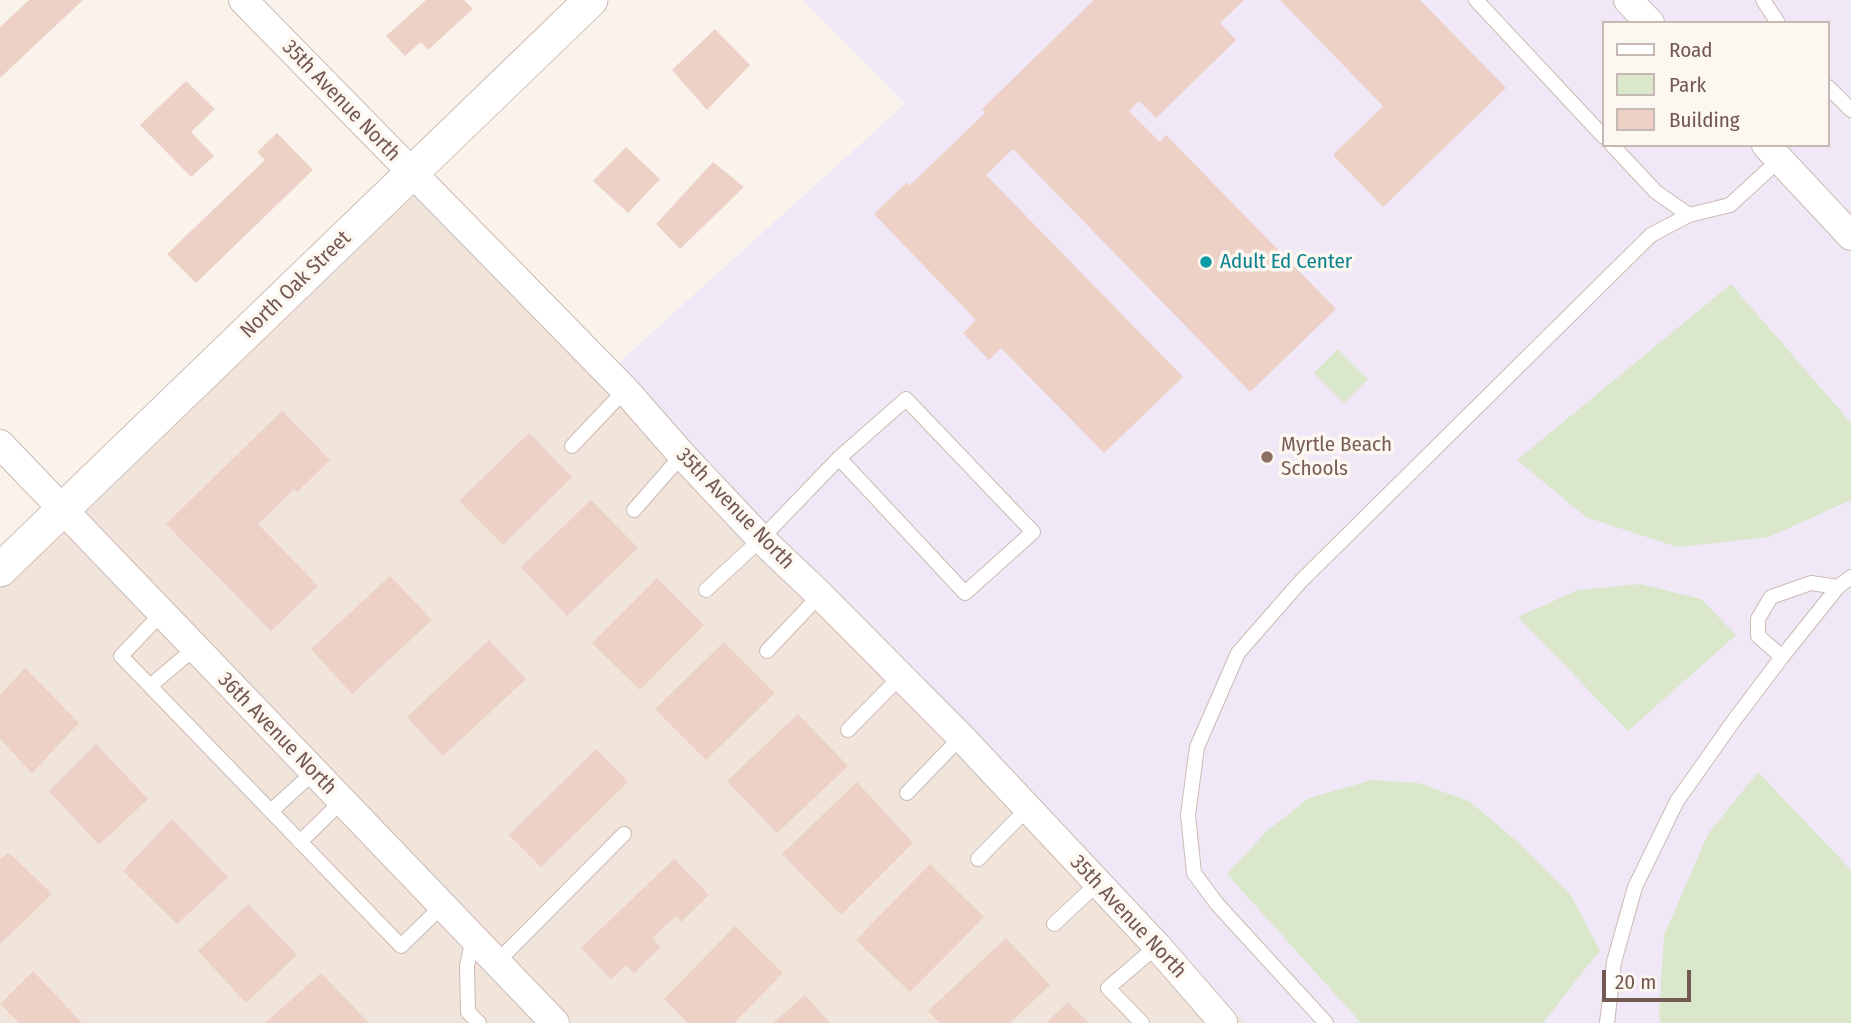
<!DOCTYPE html>
<style>
body{margin:0}
#map{position:relative;width:1851px;height:1023px;overflow:hidden;background:#faf3ec;font-family:"Fira Sans Condensed",sans-serif}
canvas{display:block}
.legend{position:absolute;left:1602px;top:21px;width:228px;height:126px;box-sizing:border-box;background:#fdf7f2;border:2px solid #c6b8b2;margin:0;padding:9px 12px;list-style:none;font-size:21px;color:#735951}
.legend li{display:flex;align-items:center;gap:14px;height:35px}
.legend b{width:35px;border:2px solid #c6b8b2}
.scale{position:absolute;left:1602px;top:970px;width:89px;height:32px;box-sizing:border-box;border:4px solid #735951;border-top:0;padding-left:9px;font-size:21px;line-height:24px;white-space:nowrap;color:#735951;-webkit-text-stroke:5px #fdf7f2;paint-order:stroke}
</style>
<div id="map">
<canvas width="1851" height="1023"></canvas>
<ul class="legend">
<li><b style="height:9px;background:#fff"></b>Road</li>
<li><b style="height:19px;background:#dae7cb"></b>Park</li>
<li><b style="height:19px;background:#edd1c7"></b>Building</li>
</ul>
<div class="scale">20 m</div>
</div>
<script>
const ctx = document.querySelector('canvas').getContext('2d');
ctx.lineJoin = 'round';
function fillPath(path, color) {
  ctx.fillStyle = color;
  ctx.fill(path, 'evenodd');
}
function stroke(path, color, width, dash) {
  ctx.strokeStyle = color;
  ctx.lineWidth = width;
  ctx.lineCap = dash ? 'butt' : 'round';
  ctx.setLineDash(dash || []);
  ctx.stroke(path);
}
function label(font, color, halo, rows, align = 'center') {
  ctx.font = font + ' "Fira Sans Condensed",sans-serif';
  ctx.lineWidth = 7;
  ctx.setLineDash([]);
  ctx.textBaseline = 'middle';
  ctx.strokeStyle = halo;
  ctx.fillStyle = color;
  for (const [text, x, y, turn = 0] of rows) {
    ctx.save();
    ctx.translate(x, y);
    ctx.rotate((+turn || 0) * Math.PI / 180);
    ctx.textAlign = isNaN(turn) ? turn : align;
    if (halo) ctx.strokeText(text, 0, 0);
    ctx.fillText(text, 0, 0);
    ctx.restore();
  }
}
fillPath(new Path2D(`
 M411,173L961,737L1245,1023H0V570Z`), '#f1e4db');
fillPath(new Path2D(`
 M803,0H1851V1023H1245L604,376L905,104ZM1604,23H1828V145H1604Z`), '#f0e8f7');
fillPath(new Path2D(`
 M1731,284L1851,423V500L1769,537L1677,547L1586,517L1517,460Z
 M1338,349L1368,379L1344,403L1314,373Z
 M1641,584L1701,599L1736,635L1628,731L1518,617L1578,590Z
 M1758,772L1851,870V1023H1661L1659,1016L1664,935L1708,834Z
 M1372,780L1418,783L1469,801L1520,844L1570,894L1600,950L1543,1023H1361L1227,874L1268,830L1309,798Z`), '#dae7cb');
fillPath(new Path2D(`
 M29,0H83L0,78V27Z
 M426,0H464L473,9L428,50L421,42L405,56L386,36Z
 M1094,0H1244L1220,23L1236,40L1156,118L1139,101L1129,111L1160,142L1166,135L1336,309L1250,392L1013,149L986,175L1183,377L1104,453L1001,348L989,360L963,333L976,320L874,214L907,182L909,186L985,113L982,109Z
 M1280,0H1420L1506,88L1383,207L1333,155L1383,106Z
 M715,29L750,65L707,110L672,70Z
 M186,81L215,109L191,132L214,156L191,177L140,125Z
 M277,133L313,170L196,283L167,254L265,160L257,152Z
 M626,147L660,179L628,213L593,181Z
 M713,162L744,187L680,249L656,224Z
 M282,411L330,460L297,492L294,489L258,524L318,586L271,631L166,524Z
 M529,433L572,477L503,545L459,501Z
 M591,500L638,548L567,616L521,567Z
 M390,576L432,620L352,694L311,649Z
 M657,578L704,625L640,690L592,643Z
 M489,640L526,679L443,756L407,717Z
 M724,642L775,693L706,760L655,709Z
 M25,668L79,723L32,773L0,739V695Z
 M798,714L848,766L777,833L727,781Z
 M96,744L148,799L99,845L49,791Z
 M596,749L628,782L541,867L509,835Z
 M857,782L913,843L841,915L782,854Z
 M172,819L228,877L177,924L123,871Z
 M8,852L52,894L0,944V860Z
 M674,859L709,895L681,922L676,916L652,938L661,947L634,973L626,965L611,979L581,948Z
 M930,864L984,917L910,992L856,940Z
 M248,904L297,955L246,1003L198,951Z
 M735,926L783,973L734,1023H688L664,999Z
 M1006,938L1050,985L1010,1023H940L928,1011Z
 M33,971L82,1023H19L0,1004Z
 M321,973L369,1023H265Z
 M805,995L830,1023H773Z
 M1068,1002L1089,1023H1046Z`), '#edd1c7');
const service = new Path2D(`
 M1476,0L1604,137
 M1763,0L1778,23
 M1828,87L1851,110
 M1612,145L1656,192L1689,215L1730,205L1779,160
 M572,446L625,390
 M634,510L682,455
 M706,590L761,539L839,458L906,399L1033,532L965,593L839,458
 M162,613L121,656L401,946L442,906
 M767,651L820,595
 M1782,657L1758,636V619L1771,597L1811,583L1838,587
 M150,686L195,648
 M848,730L901,676
 M907,793L961,737
 M271,811L314,772
 M300,842L342,801
 M978,859L1028,808
 M1054,924L1097,884
 M473,938L467,966L468,1012L479,1023
 M497,962L624,834
 M1142,1023L1108,988L1157,946
 M1326,1023L1217,904L1194,873L1188,815L1197,747L1238,653L1301,581L1651,235L1689,215
 M1607,1023L1614,962L1635,887L1677,801L1735,719L1782,657L1838,587L1851,577`);
const minor = new Path2D(`
 M243,0L625,390L682,455L761,539L820,595L961,737L1157,946L1223,1022
 M1628,0L1650,23
 M1766,145L1851,236
 M0,444L555,1023`);
const tertiary = new Path2D(`
 M0,570L591,0`);
stroke(service, '#ccbab3', 16);
stroke(minor, '#ccbab3', 30);
stroke(tertiary, '#ccbab3', 35);
stroke(service, '#fff', 14);
stroke(minor, '#fff', 28);
stroke(tertiary, '#fff', 33);
for (const [x, y, r, color] of [
 [1206,262,7,"#0f9aa8"],
 [1267,457,7,"#8d6e63"]
]) {
  const dot = new Path2D();
  dot.arc(x, y, r, 0, 2 * Math.PI);
  ctx.fillStyle = color;
  ctx.fill(dot);
  stroke(dot, '#fdf7f2', 2.5);
}
label('21px', '#735951', '#fdf7f2', [
 ["35th Avenue North",341,101,46],
 ["North Oak Street",296,285,-44],
 ["35th Avenue North",735,509,46],
 ["36th Avenue North",277,734,46],
 ["35th Avenue North",1128,917,47]
]);
label('21px', '#0d838f', '#fdf7f2', [
 ["Adult Ed Center",1220,262]
], 'left');
label('21px', '#785e54', '#fdf7f2', [
 ["Myrtle Beach",1281,445],
 ["Schools",1281,469]
], 'left');
</script>
